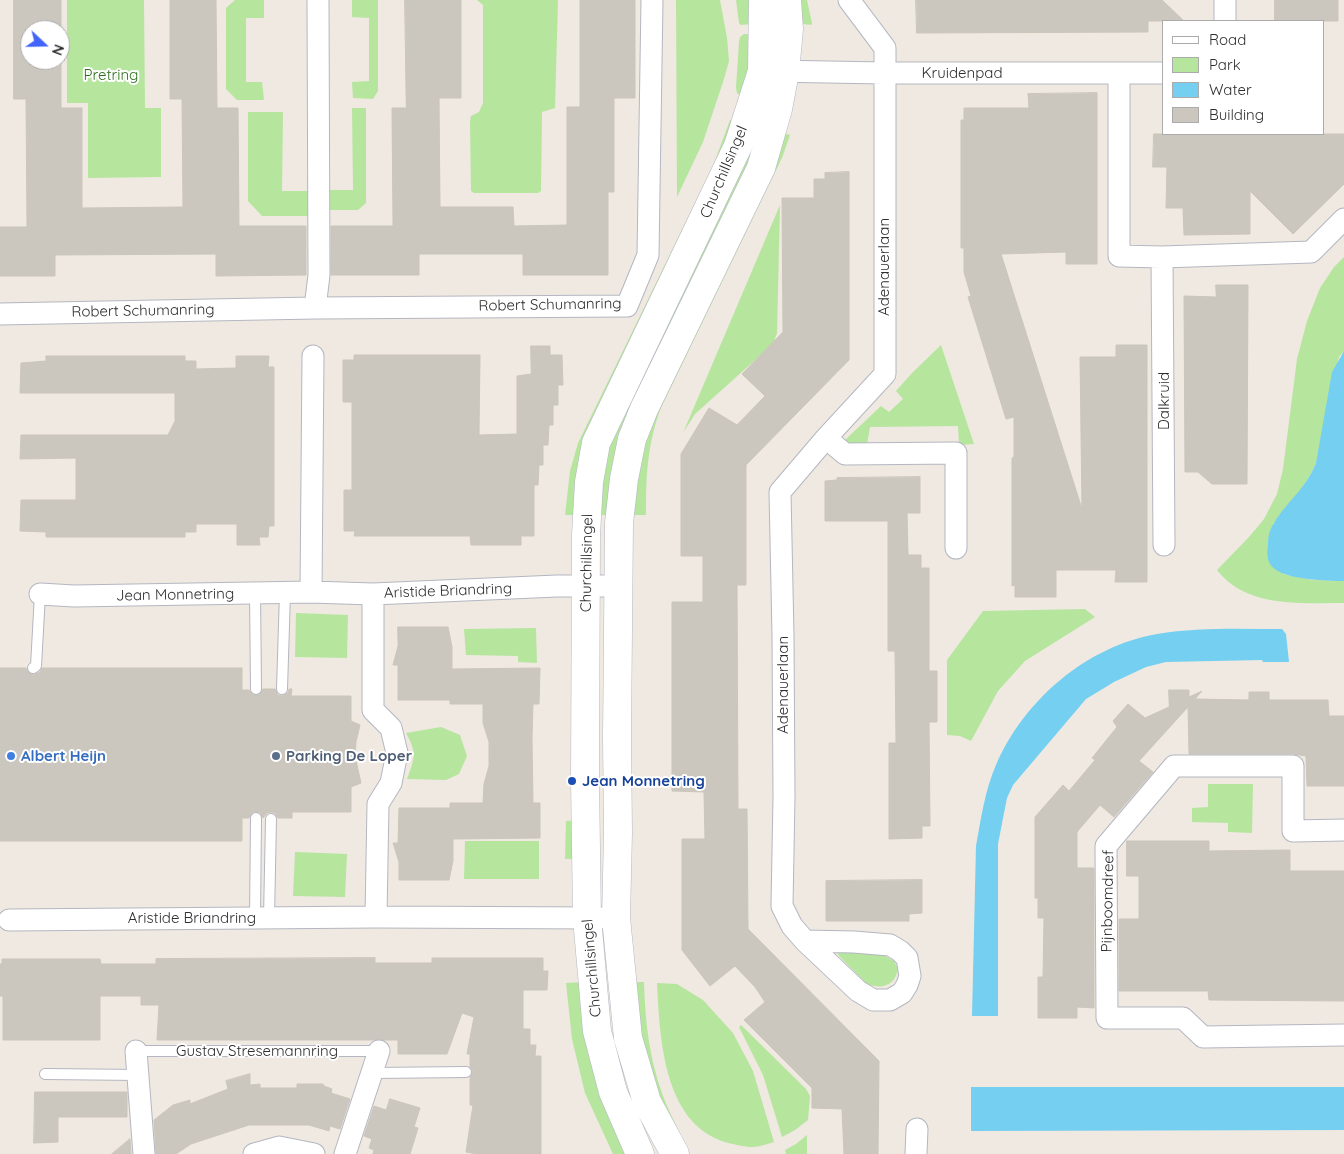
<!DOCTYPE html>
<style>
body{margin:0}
#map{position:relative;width:1344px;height:1154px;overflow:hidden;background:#efe9e1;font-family:Quicksand,sans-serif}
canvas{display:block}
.legend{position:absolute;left:1162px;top:20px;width:162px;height:115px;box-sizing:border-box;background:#fff;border:1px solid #ababab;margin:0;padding:6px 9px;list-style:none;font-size:15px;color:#2e2e2e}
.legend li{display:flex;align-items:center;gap:10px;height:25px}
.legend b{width:25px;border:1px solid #ababab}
.north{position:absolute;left:20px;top:20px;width:50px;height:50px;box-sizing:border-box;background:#fff;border:1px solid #ababab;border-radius:50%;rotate:111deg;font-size:14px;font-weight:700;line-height:20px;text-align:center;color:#2e2e2e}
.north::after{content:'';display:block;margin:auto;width:18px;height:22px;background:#4264fb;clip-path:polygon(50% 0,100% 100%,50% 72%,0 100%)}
</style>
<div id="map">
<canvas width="1344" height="1154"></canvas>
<ul class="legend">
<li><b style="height:6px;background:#fff"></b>Road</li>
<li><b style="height:14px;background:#b6e59e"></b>Park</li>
<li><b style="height:14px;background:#75cff0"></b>Water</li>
<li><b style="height:14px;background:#cbc7bf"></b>Building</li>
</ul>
<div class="north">N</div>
</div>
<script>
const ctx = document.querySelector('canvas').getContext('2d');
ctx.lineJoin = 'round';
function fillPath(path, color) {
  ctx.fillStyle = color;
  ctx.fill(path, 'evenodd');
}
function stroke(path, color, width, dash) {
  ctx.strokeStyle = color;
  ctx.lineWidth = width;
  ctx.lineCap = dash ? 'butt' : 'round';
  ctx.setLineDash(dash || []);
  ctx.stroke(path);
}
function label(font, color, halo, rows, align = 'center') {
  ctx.font = font + ' Quicksand,sans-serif';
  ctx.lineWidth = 4;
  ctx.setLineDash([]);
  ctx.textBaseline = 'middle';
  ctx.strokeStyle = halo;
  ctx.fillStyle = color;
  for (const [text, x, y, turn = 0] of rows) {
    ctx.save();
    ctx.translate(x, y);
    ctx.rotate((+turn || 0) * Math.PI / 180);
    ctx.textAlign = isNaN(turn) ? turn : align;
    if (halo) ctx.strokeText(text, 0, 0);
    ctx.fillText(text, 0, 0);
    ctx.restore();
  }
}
fillPath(new Path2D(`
 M67,0H144L145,108H161V177L88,178V103H67Z
 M235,0H264V18H246V82H262L264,100H237L226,89V8Z
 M352,0H378V91L373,99L353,98L352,82L369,81V18L352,17Z
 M477,0H558L555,108L542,112L541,191L538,193H474L471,191L470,121L471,116L479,112L483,103V5Z
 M676,0H720L727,38L729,61L724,79L703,142L677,197Z
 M736,0H750L751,24L741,25L739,23Z
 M794,0H807L812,23L811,25L795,23Z
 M744,34H750L749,76L742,97L737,93L736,88L739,42L740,37Z
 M352,108H366V203L358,210H327V190H353Z
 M248,112H283L282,191H309V216H262L248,201Z
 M730,120L738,122L576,515H565L570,471L578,443L713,166Z
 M753,126L766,129L613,515H598L605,456Z
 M781,132L790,135L782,158L660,410C647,448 646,476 646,515H628L634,463Z
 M780,205L777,333L773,344L695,414L683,433Z
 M1344,257V351L1339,357L1316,463C1306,487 1289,504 1273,524L1283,574L1313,580L1344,581V603C1301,603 1246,608 1217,570L1249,537L1264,519L1277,494L1283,469L1297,359L1307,321L1320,288L1334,267Z
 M941,345L974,444L959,445L958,426L870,427L867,445L853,447L844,441L881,406L889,412L903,399L896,391L912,373Z
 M1085,609L1095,617L1025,661L998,691L971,741L960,736L947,735V660L983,611Z
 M296,613L348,615L347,658L295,657Z
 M536,628L537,663L518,662V656L466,655L464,629Z
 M441,727L460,735L467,756L459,774L446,780L407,779C415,758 417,753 406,733Z
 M1208,784H1253L1252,833L1228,832V823L1192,822V808L1208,807Z
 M580,820L581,859H565L566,821Z
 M465,841H539V879H464Z
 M295,852L347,854L345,897L293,896Z
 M874,950L894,961L898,969C895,985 883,990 867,984L839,956L837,952Z
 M584,982L632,1154H613L585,1093L572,1039L566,983Z
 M629,982H644C645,1020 649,1057 662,1093C667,1108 675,1122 681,1136L674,1142L641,1067Z
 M657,983L677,984L703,1000L733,1033L753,1071L774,1142C767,1144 759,1147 752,1147C746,1147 738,1145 733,1144C663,1130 660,1039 657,983Z
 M741,1025L806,1089L810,1096L808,1120L795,1130L782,1137L763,1075L739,1027Z
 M807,1135V1154H786L785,1150L796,1144Z`), '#b6e59e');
fillPath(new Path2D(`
 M1344,351V581C1327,581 1279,580 1270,564C1267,559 1267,551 1268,545C1268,538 1269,530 1274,523C1288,500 1305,490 1316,463L1332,372Z
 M1282,629L1286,634L1289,662H1263L1262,660L1166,662L1146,667L1114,682L1086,699L1013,785L1007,798L998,844V1016H972L976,846C981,818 985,790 996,765C1024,700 1087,646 1157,634C1198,627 1241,629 1282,629Z
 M971,1087H1344V1130L971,1131Z`), '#75cff0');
const building = new Path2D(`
 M14,0H61V108H82V208L183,207L182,99H170V0H216L217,108H238L239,226H306V275L216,276V254L55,255V276H0V227H27L26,99H14ZM30,30H60V60H30Z
 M405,0H461V98H439L440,207H513L514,226L567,225V107H580V0H635V98H614V192H608V275H523V254H419V275H331V226H393L392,108H406Z
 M916,0H1162L1184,21H1148V32L917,33Z
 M1275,0H1338V21H1275Z
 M1097,93V264H1066V252L1001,254L1082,509L1080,357H1116V345H1147V582H1115L1116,570H1056V597H1015V585L1012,586V458L1014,457V417L1006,419L968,297L971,296L964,272V248H961V120H964V108H1029L1028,94Z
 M1154,134H1344V184L1293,234L1250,191V234L1184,235L1183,208H1166L1167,167H1153Z
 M849,172V360L746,465V585H737L738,809H747L748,929L879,1061L878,1154H844L842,1109L812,1108V1088L744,1020L765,1002L755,987L735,966L710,986L682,950V839H705L704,792L672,791V602H703V556H681V454L709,408L737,425L765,396L742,374L783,332L782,198H814V179H825V173Z
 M1216,285H1248L1247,484H1212L1198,472H1185L1184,296L1216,297Z
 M531,346H550V355H562L563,385H558V405H553V425H549L548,445H543V465H539L538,485H534V536H521V545H471L470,536H354L355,531H344V490H352V402H343V360H354V355H480L479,435L517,434V376L531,374Z
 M46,356H185V361H196V369L236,368V356H269L268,367H274V526H269L268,537H259L260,545H237V524H196V532H185V537H46V532L20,531L21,500H76V458L20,459L21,435H168L175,421V393H20L21,363L46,361Z
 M920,477V513H907L908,555H921V568H929V671H937V722H929L930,826H922V838L889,839V743H896L895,651H888V521H825V481L837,480V478Z
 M398,627H448L452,647V669L540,668L539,704H533L532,737L533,803H540V838L453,839V861L449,880H399V862L393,843H398L399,808H450V803H483L484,784L489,766V742L483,723V704H450V700H398V665H393L398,646Z
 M0,668H26L28,672L33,675L40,672L42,668H242V690H249L253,695H259L263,689H275L278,695L282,696L288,693L289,689H292L291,696H351V721L360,725L356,742L355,756L361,783L351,787V812H292V818H278L275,813L271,812L267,813L263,818L260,812H253L249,818H242V841H0Z
 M1169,690H1189V697L1202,691L1195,699L1249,700V692H1269V700H1328L1329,716H1344V786H1307L1306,756L1293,754H1189L1188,707L1139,761L1153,772L1114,817L1100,805L1077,832V868H1094V1008L1077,1007V1018H1038V977H1043L1044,918H1038V898H1035V817L1063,785L1069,791L1095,760L1092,758L1117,727L1113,721L1128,704L1145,718L1169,707Z
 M1127,841H1209V851L1290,850V871H1344V1001L1209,1000L1208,991H1119V919H1139V876H1127Z
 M922,880V913L909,914V921H826V881Z
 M375,958V963H432V958H543V971H548L547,990H523V1029H530V1045H536L535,1056H541V1154H477L466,1152L473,1105H470V1078L473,1071L470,1067V1054H467L474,1017L462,1013L447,1054H398V1040H157L159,1005H141V996H100V1040H3V996H0V964H2V959H100L101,964H156V959Z
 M250,1074V1085L260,1084V1088H297V1084H323L324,1086L332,1089L331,1093L350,1099L340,1129L330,1126L329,1131L309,1125H249L191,1144L176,1154H156L154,1120L173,1105L190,1100V1104L228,1089L226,1081Z
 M35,1092H127V1117H58V1142L34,1143Z
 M390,1099L420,1108L414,1127L418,1128L410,1154H373L374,1150L369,1148L372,1139L364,1136L374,1106L386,1110Z
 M130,1139L131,1154H112Z`);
fillPath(building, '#cbc7bf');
stroke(building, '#cbc5ba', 1);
const lane = new Path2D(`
 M255,593L256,689
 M33,668L36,666L40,594
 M282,689L285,593
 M255,918L256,818
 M269,918L271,819
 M136,1051H379
 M373,1073L466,1072
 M45,1074L139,1075`);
const street = new Path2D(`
 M1225,21V0
 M771,71L884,73H1163
 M1119,73V256L1162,257L1311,252L1344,219
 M1162,257L1164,545
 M315,308L319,275L318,0
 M0,314L315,308L627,306L648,255L652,0
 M826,438L845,454L956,453V548
 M311,592L313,356
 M40,594L74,596L311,592L373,594L557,586H618
 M373,594V710L391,728L397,753L391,783L378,804L376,917
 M1344,830L1293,831V766H1174L1106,846L1107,1018H1183L1203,1037L1344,1035
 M9,920L376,917L601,918
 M805,941L854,942L890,945L900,951L907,958L910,976L907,985L902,993L890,1000H873L858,991L805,941L792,926L782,906L784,797L783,636L780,492L826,438L885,374V48L849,0
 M136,1051L144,1154
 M254,1154L279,1147L314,1154
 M345,1154L379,1051
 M916,1154L917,1129`);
const secondary = new Path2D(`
 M640,1154L613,1092L597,1031L587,918L585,780L586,535L589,482L596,443L738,146L762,71L763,0
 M675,1154L647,1102L628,1038L616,918L618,833L617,737L619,523L624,479L632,439L644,409L761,168L778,109L785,72L789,29L787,0`);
stroke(lane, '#b4b7c1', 12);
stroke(street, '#b4b7c1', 23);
stroke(secondary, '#b4b7c1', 29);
stroke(lane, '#fff', 10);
stroke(street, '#fff', 21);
stroke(secondary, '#fff', 28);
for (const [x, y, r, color] of [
 [11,756,5,"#3f7fe0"],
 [276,756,5,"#5c6f8a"],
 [572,781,5,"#1a4fb4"]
]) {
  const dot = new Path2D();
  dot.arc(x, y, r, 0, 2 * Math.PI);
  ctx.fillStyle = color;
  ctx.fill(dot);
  stroke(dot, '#fff', 2);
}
label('15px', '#2e2e2e', '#fff', [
 ["Kruidenpad",962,73],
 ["Churchillsingel",724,172,-67],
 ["Adenauerlaan",884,267,-90],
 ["Robert Schumanring",550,305,-1],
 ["Robert Schumanring",143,311,-1],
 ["Dalkruid",1164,401,-90],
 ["Churchillsingel",587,563,-89],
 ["Aristide Briandring",448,591,-2],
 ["Jean Monnetring",175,595,-1],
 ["Adenauerlaan",783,685,-90],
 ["Pijnboomdreef",1108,901,-89],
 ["Aristide Briandring",192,918],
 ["Churchillsingel",592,968,-95],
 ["Gustav Stresemannring",257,1051]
]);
label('15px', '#2c6e1b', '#fff', [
 ["Pretring",111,75]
]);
label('bold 15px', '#366cbe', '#fff', [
 ["Albert Heijn",21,756]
], 'left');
label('bold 15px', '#4e5e75', '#fff', [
 ["Parking De Loper",286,756]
], 'left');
label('bold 15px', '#164399', '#fff', [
 ["Jean Monnetring",582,781]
], 'left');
</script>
